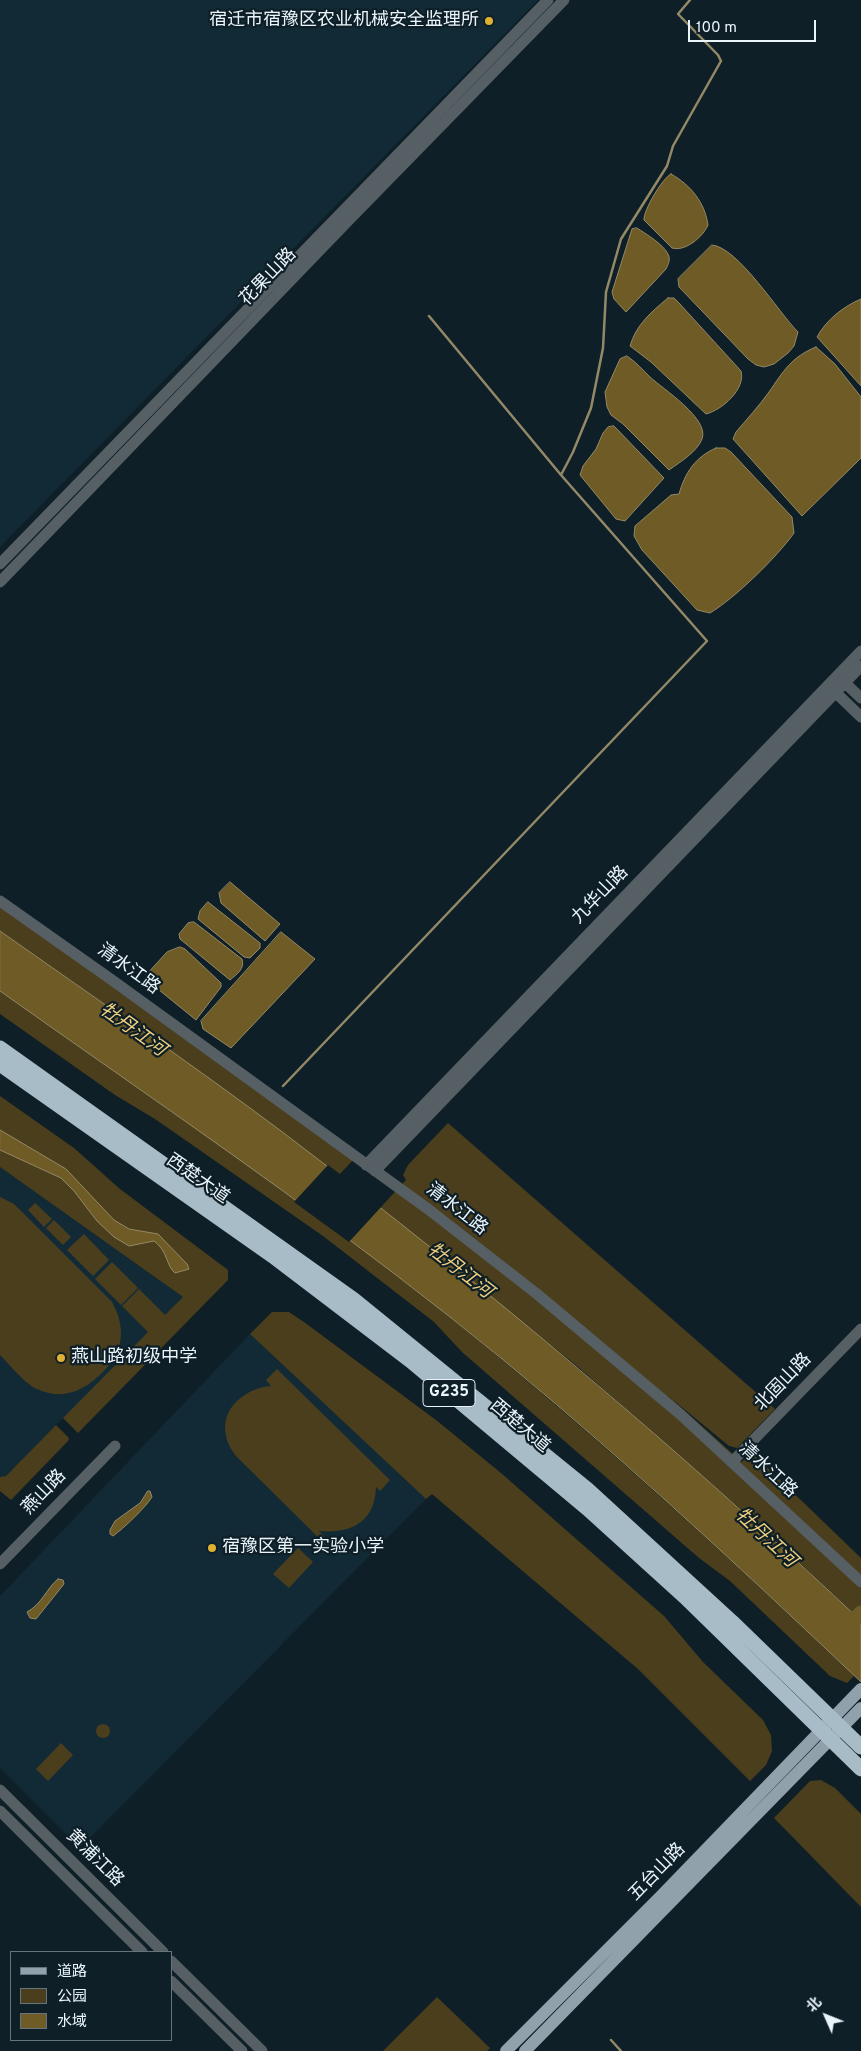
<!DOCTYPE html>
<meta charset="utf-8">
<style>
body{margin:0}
#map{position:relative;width:861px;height:2051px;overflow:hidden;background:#0e1f27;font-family:Overpass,"Noto Sans SC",sans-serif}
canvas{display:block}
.legend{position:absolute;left:10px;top:1951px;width:162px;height:90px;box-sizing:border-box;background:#0e1f27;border:1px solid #66757c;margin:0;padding:6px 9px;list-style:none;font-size:15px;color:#eaf5fb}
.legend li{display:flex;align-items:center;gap:10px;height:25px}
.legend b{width:25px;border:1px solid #66757c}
.north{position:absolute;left:801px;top:1991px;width:50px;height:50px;-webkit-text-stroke:4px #0e1f27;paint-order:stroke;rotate:314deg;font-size:14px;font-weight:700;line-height:20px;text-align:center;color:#eaf5fb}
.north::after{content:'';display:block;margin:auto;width:18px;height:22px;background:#eaf5fb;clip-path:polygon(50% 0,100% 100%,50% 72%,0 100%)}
.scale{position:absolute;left:688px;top:20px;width:128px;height:22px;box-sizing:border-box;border:2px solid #eaf5fb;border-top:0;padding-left:6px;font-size:15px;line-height:18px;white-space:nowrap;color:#eaf5fb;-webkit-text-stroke:4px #0e1f27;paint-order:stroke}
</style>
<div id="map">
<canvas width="861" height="2051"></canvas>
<ul class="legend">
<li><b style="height:6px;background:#90a1ab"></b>道路</li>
<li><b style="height:14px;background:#4b3e1d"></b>公园</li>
<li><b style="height:14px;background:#6f5b26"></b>水域</li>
</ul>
<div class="north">北</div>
<div class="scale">100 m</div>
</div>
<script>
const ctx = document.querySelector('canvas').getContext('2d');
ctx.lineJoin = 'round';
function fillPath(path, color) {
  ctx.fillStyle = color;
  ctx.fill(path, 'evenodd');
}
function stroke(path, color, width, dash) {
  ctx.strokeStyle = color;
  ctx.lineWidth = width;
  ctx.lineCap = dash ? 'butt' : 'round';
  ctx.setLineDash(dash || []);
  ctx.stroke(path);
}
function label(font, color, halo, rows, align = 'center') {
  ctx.font = font + ' Overpass,"Noto Sans SC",sans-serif';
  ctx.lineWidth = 4.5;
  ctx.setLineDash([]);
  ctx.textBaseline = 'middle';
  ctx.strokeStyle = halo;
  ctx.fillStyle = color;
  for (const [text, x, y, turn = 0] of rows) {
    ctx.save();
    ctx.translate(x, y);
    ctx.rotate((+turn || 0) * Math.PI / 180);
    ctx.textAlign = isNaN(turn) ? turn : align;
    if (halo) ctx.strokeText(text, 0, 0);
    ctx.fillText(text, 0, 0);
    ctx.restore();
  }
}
fillPath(new Path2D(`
 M0,0H538L0,547Z
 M0,1167L183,1297L0,1482Z
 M250,1334L426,1499L80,1848L0,1768V1596Z`), '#112a36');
fillPath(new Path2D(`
 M0,906L355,1158L338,1176L143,1031L0,931Z
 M0,991C151,1098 306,1201 451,1318C591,1431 724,1552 854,1676L847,1683L830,1676L730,1581L699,1558L462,1352L434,1322L323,1236L155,1119L115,1095L0,1014Z
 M0,1096L74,1148L120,1189L228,1270V1280L78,1433L63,1418L148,1332L122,1306L139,1289L165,1315L183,1297L0,1167Z
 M448,1123L775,1409L737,1448L729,1446L667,1395L742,1462L751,1452L861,1558V1621L769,1534L578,1367L380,1208L406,1180L403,1175L408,1165Z
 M0,1197L14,1204L112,1302C119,1315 123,1328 120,1343C118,1355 111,1363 103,1372C84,1391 63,1401 37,1389C25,1384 9,1364 0,1355Z
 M35,1203L52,1219L44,1227L28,1210Z
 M54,1220L71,1237L63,1245L46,1228Z
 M84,1234L109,1260L93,1276L67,1250Z
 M112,1262L138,1288L121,1305L95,1279Z
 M272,1312H289L304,1322L436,1420L501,1473L664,1616L703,1662L763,1720L771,1735L772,1751L766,1765L750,1781L638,1669L432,1494L426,1499L250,1334Z
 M277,1369L390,1480L380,1491L376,1487C375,1522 351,1534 319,1531L336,1548L333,1552L236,1456C231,1449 227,1443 226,1435C220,1407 247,1388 271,1386L266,1380Z
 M56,1425L69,1438L68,1441L11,1500L0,1491V1477L6,1476Z
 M298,1548L313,1562L289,1588L273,1574Z
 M96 1731a7 7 0 1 1 14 0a7 7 0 1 1-14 0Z
 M61,1743L73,1755L48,1781L36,1769Z
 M821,1780L835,1788L861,1814V1907L774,1818L810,1781Z
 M437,1997L490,2048L487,2051H383Z`), '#4b3e1d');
const water = new Path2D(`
 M671,174C691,185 705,203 708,225C703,237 685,252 672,248L644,220C643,211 663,177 671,174Z
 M637,228C646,234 663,244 668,254C671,259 668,265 666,269L626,312L614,299L612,292L632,229Z
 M712,245C738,247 779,313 798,332L794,346L788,353L774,364L764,367L756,365L748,359L679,287L678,279Z
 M668,298H674L679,303L741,371C746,389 722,410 706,414L651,362L630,346C636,325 651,312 668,298Z
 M861,299V386L817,337C826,320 844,306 861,299Z
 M816,347L835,364L861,397V458L802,516L733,439L736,432C747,419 759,406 769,392C783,372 791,357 816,347Z
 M627,356C636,362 643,370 650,377C663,389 710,419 702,439C697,452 680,462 669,470L623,424L611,415L607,407L605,392L620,359Z
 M614,426L664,478L625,521L616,519L580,475L583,466L596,449L603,433L608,427Z
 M716,448H725L731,452L792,517L794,533C777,557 735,598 710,613L697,610L642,550L634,536L635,526L671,495L679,494C685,473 695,457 716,448Z
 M230,882L280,924L265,941L221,903L219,893Z
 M208,902L260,943V948L250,958L244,957L198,919L200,911Z
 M194,922L242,959C245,969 237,974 230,980L180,939L179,934L188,923Z
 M0,931C95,998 192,1064 285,1134C485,1286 678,1448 861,1621V1682C728,1556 594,1431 450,1317C305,1202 151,1098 0,991Z
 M281,932L315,959L231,1048L203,1029L201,1021Z
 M180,947L185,949L221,983V987L196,1020L148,981L146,975L167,952Z
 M0,1130L66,1169L114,1220L129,1229L158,1234L187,1264L189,1269L175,1273C166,1266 168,1251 154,1241L129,1246L114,1237L97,1221L74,1191L61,1178L0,1150Z
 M148,1491H150L152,1497C146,1507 123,1529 113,1536L110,1534V1530L115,1521L140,1503Z
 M58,1579L63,1580L64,1584L36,1619L30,1618L27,1612C42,1604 46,1589 58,1579Z`);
fillPath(water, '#6f5b26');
stroke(water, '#948966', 1);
fillPath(new Path2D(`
 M328,1165L382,1206L349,1242L294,1202Z`), '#0e1f27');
stroke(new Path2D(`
 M561,475L573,452L591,408L603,348L606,292L621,239L667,166L673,146L721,61L718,55L678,14L690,0
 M283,1086L707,641L561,475L429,316
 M611,2040L621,2051`), '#948966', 2.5);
stroke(new Path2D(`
 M842,1632L861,1613`), '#6f5b26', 15);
stroke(new Path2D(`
 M0,564L548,0
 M0,582L349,220L564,0
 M841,679L861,698
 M831,688L861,717
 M0,901L112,980L428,1209L537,1294L680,1414L861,1582
 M366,1165L861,651
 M375,1171L861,666
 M732,1462L861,1329
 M0,1564L115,1446
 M0,1790L163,1952
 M0,1811L142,1952
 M171,1961L262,2051
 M171,1981L242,2051`), '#565f63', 11);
stroke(new Path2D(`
 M506,2051L661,1896L861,1689
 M525,2051L861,1708`), '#90a1ab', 12);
stroke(new Path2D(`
 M0,1048L353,1299L587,1489L732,1622L861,1747
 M0,1064L273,1256L411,1361L588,1509L685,1597L861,1769`), '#a7bcc7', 15);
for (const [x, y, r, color] of [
 [489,21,5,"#deb133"],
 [61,1358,5,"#deb133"],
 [212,1548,5,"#deb133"]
]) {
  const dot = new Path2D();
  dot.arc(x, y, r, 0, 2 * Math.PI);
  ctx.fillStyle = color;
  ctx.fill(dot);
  stroke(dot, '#0e1f27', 2);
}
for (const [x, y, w] of [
 [449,1393,52]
]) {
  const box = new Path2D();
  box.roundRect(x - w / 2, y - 13.5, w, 27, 4);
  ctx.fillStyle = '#0e1f27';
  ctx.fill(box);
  stroke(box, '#eaf5fb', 1);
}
label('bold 16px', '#eaf5fb', null, [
 ["G235",449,1393]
]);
label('18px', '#eaf5fb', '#0e1f27', [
 ["宿迁市宿豫区农业机械安全监理所",479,21,"right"],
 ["燕山路初级中学",71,1358],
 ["宿豫区第一实验小学",222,1548]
], 'left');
label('18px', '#eaf5fb', '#0e1f27', [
 ["花果山路",269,278,-46],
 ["九华山路",601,896,-46],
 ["清水江路",128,970,36],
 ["西楚大道",197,1180,35],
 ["清水江路",456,1210,38],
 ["北固山路",784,1383,-46],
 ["西楚大道",519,1427,40],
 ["清水江路",767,1471,43],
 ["燕山路",45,1493,-46],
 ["黄浦江路",94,1859,45],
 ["五台山路",658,1873,-46]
]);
label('italic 19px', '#f0cf7f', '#0e1f27', [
 ["牡丹江河",132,1031,36],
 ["牡丹江河",459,1272,38],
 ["牡丹江河",765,1539,43]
]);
</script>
